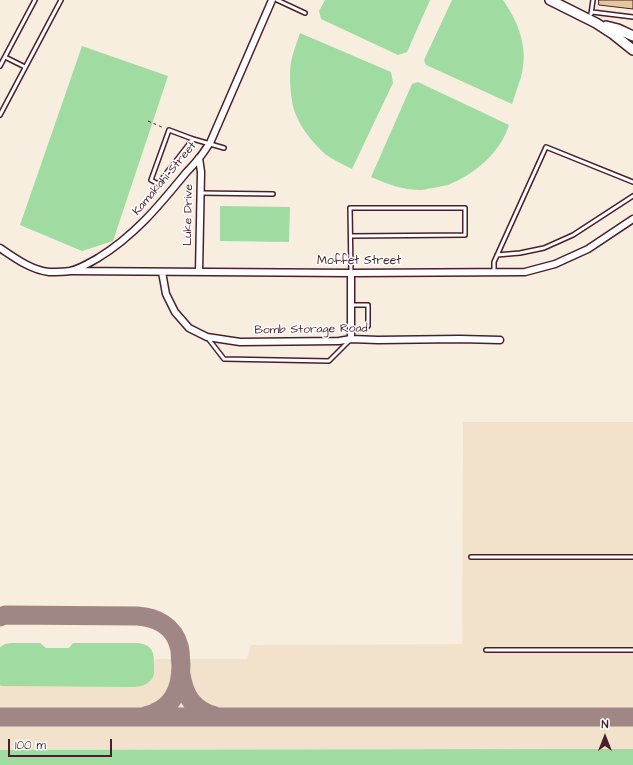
<!DOCTYPE html>
<style>
body{margin:0}
#map{position:relative;width:633px;height:765px;overflow:hidden;background:#f8eee0;font-family:"Architects Daughter",sans-serif}
canvas{display:block}
.north{position:absolute;left:585px;top:717px;width:40px;height:40px;-webkit-text-stroke:3px #fff;paint-order:stroke;rotate:0deg;font-size:11px;font-weight:700;line-height:16px;text-align:center;color:#4a1f2b}
.north::after{content:'';display:block;margin:auto;width:14px;height:18px;background:#4a1f2b;clip-path:polygon(50% 0,100% 100%,50% 72%,0 100%)}
.scale{position:absolute;left:8px;top:739px;width:104px;height:18px;box-sizing:border-box;border:2px solid #4a1f2b;border-top:0;padding-left:5px;font-size:12px;line-height:14px;white-space:nowrap;color:#4a1f2b;-webkit-text-stroke:3px #fff;paint-order:stroke}
</style>
<div id="map">
<canvas width="633" height="765"></canvas>
<div class="north">N</div>
<div class="scale">100 m</div>
</div>
<script>
const ctx = document.querySelector('canvas').getContext('2d');
ctx.lineJoin = 'round';
function fillPath(path, color) {
  ctx.fillStyle = color;
  ctx.fill(path, 'evenodd');
}
function stroke(path, color, width, dash) {
  ctx.strokeStyle = color;
  ctx.lineWidth = width;
  ctx.lineCap = dash ? 'butt' : 'round';
  ctx.setLineDash(dash || []);
  ctx.stroke(path);
}
function label(font, color, halo, rows, align = 'center') {
  ctx.font = font + ' "Architects Daughter",sans-serif';
  ctx.lineWidth = 3;
  ctx.setLineDash([]);
  ctx.textBaseline = 'middle';
  ctx.strokeStyle = halo;
  ctx.fillStyle = color;
  for (const [text, x, y, turn = 0] of rows) {
    ctx.save();
    ctx.translate(x, y);
    ctx.rotate((+turn || 0) * Math.PI / 180);
    ctx.textAlign = isNaN(turn) ? turn : align;
    if (halo) ctx.strokeText(text, 0, 0);
    ctx.fillText(text, 0, 0);
    ctx.restore();
  }
}
fillPath(new Path2D(`
 M463,422H633V765H0V659H247L251,645L462,644Z`), '#f3e2cb');
fillPath(new Path2D(`
 M325,0H430L407,52L398,55L321,19L319,11Z
 M452,0H503C519,23 529,49 521,77C518,86 515,95 512,104L426,65L424,60Z
 M300,33L391,72L393,83L352,169C343,164 333,160 325,154C315,145 302,130 297,117C290,104 289,76 291,62C293,52 297,42 300,33Z
 M82,46L168,76L113,241L82,251L20,225Z
 M418,82L509,125C500,153 475,174 448,185C443,186 438,187 433,188C429,188 425,190 421,190C403,190 387,184 371,177L412,84Z
 M220,206L290,207L289,242L220,241Z
 M11,643H40L46,648H69L73,643H138C153,645 154,652 154,666C154,671 155,677 150,681C146,685 141,686 135,687L1,686L0,685V647L5,644Z
 M633,749V765H0V750Z`), '#a0dba1');
stroke(new Path2D(`
 M0,617L5,615L137,616C156,617 174,626 179,646C181,652 180,659 181,665C181,690 172,710 145,716
 M181,674C184,695 193,710 215,716
 M0,717H633`), '#a18686', 19);
const building = new Path2D(`
 M599,0H633V9L599,5Z`);
fillPath(building, '#e6c799');
stroke(building, '#4a1f2b', 1);
const lane = new Path2D(`
 M277,0L305,13
 M592,12L633,17
 M591,14L593,0
 M5,57L25,67
 M0,66L35,0
 M0,115L61,0
 M193,139L158,184L151,180L169,130L193,139L224,148
 M200,193L273,194
 M351,236L465,235V208H350L351,273
 M497,255L520,253L544,248L573,235L633,196
 M494,272V262L546,147L633,182
 M351,305H368V326
 M207,337L224,359L329,361L350,340
 M471,557H633
 M486,650H633`);
const street = new Path2D(`
 M0,248C15,258 31,270 49,272C56,272 63,272 70,271C80,269 89,263 98,258C134,236 158,207 185,174C189,169 195,164 199,158C203,154 206,148 210,143L272,0
 M71,271L351,273L525,272L555,264L588,249L633,219
 M162,272L166,294L175,312L189,328L207,337L240,342L339,341L351,339L378,340L460,339L500,340
 M199,272L201,172L199,158
 M351,273V339`);
const secondary = new Path2D(`
 M550,0L596,23L613,34L633,50
 M606,26L618,29L633,36`);
stroke(lane, '#4a1f2b', 6);
stroke(street, '#4a1f2b', 9);
stroke(secondary, '#4a1f2b', 12);
stroke(new Path2D(`
 M148,121L164,128`), '#4a1f2b', 1, [3, 3]);
stroke(lane, '#fff', 3);
stroke(street, '#fff', 6);
stroke(secondary, '#fff', 9);
label('12px', '#4a1f2b', '#fff', [
 ["Kamakahi Street",165,179,-50],
 ["Luke Drive",189,215,-89],
 ["Moffet Street",359,261],
 ["Bomb Storage Road",311,330,-1]
]);
</script>
